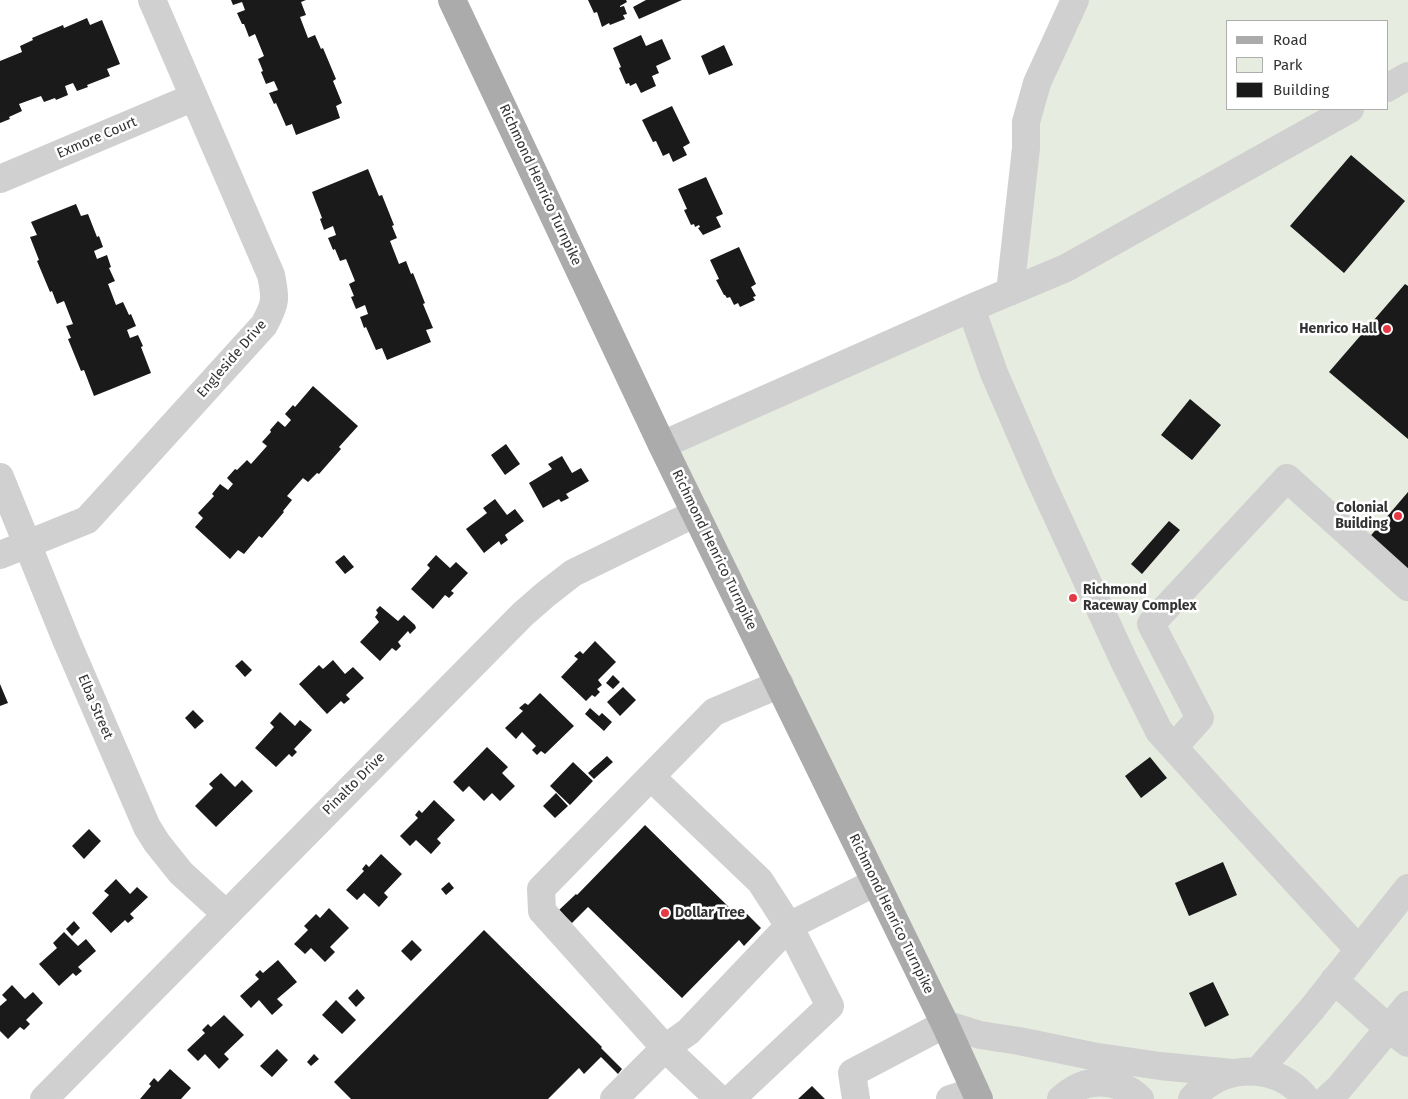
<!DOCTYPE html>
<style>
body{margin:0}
#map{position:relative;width:1408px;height:1099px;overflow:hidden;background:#fff;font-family:"Fira Sans",sans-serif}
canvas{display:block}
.legend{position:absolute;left:1226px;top:20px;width:162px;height:90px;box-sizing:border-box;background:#fff;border:1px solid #adadad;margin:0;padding:6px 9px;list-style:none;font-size:15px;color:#333}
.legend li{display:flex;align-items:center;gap:10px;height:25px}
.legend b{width:25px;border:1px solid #adadad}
</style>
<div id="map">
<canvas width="1408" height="1099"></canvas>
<ul class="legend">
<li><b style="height:6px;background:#ababab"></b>Road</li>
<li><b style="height:14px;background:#e6ecdf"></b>Park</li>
<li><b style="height:14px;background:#1a1a1a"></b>Building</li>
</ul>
</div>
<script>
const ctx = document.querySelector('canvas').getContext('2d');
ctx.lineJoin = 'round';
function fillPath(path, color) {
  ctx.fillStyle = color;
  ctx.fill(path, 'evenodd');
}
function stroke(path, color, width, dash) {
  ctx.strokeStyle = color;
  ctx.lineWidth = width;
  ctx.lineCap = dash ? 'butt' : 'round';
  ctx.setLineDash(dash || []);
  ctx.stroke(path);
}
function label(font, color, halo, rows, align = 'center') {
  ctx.font = font + ' "Fira Sans",sans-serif';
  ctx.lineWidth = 5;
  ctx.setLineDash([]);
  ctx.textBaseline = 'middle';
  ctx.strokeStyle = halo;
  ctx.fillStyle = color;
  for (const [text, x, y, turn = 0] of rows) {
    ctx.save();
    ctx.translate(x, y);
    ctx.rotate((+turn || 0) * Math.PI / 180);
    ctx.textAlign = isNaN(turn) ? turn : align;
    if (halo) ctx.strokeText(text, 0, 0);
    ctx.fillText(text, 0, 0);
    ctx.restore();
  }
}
fillPath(new Path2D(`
 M1075,0H1408V1099H979L662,445L1010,292L1025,148ZM1227,21H1387V109H1227Z`), '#e6ecdf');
fillPath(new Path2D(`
 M231,0H306L301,2L306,15L300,17L308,38L315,35L321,49L323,48L336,79L333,81L342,103L336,106L340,118L296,135L292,124L286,126L276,103L274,104L269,93L278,90L274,81L266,84L261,72L263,71L258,59L264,56L255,34L249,37L244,24H242L237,13L245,10L242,2L233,5Z
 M588,0H626L627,2L620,6V7L624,6L627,14L623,15L625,19L610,25L609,23L602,27L597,12L594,13Z
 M646,0H682L639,19L633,7Z
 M87,18L90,25L102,20L120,64L107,69L110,76L87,85L88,87L77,91L73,83L65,86L68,95L56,100L55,98L44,102L41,96L19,104L22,111L9,117L10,119L0,123V61L22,52L20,46L33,40L32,38L63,25L64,28Z
 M641,35L646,46L662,39L671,59L656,66L659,73L652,76L656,86L641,93L636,83L630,86L629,83L626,84L619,68L621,67L613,48Z
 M724,45L733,65L709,75L701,56Z
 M672,106L690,143L683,147L687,155L673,162L669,153L663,156L656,141L653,142L642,120Z
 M1351,155L1405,201L1344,273L1290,226Z
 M368,169L379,196L382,195L394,225L392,226L397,238L390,241L399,264L406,261L411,274L413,273L425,303L423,304L433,328L426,330L431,342L387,360L382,348L376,350L366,327L364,328L360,317L368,314L365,305L356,309L351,297L354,296L349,284L355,281L346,259L340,261L335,249L333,250L328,238L336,235L333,226L324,230L320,219L322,218L312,192Z
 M706,177L723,214L716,217L721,227L703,235L698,228L700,227L699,225L695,227L694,224L691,225L684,210L687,209L678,189Z
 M76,204L81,216L88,214L97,237L99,236L103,247L94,251L97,259L107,255L111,267L109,268L115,281L108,284L116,305L123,302L129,315L131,314L136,326L127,330L130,338L138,335L143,346L141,347L151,373L94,396L84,370L81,371L68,339L71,338L66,326L73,324L64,301L57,304L52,291L50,292L37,261L39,260L30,237L37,235L31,222Z
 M739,247L756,284L751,287L756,296L753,297L755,300L740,307L738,303L734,305L730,297L727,298L725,295H724L716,280L719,279L710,260Z
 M1405,284L1408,286V439L1329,372Z
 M313,386L358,426L339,447L341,449L319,474L317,473L308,482L303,478L287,496L292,500L283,511L284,512L262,538L259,536L244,554L238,550L230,559L195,527L203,518L198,513L214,496L212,494L220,484L228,490L233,484L227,478L235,469L237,470L247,460L251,464L267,446L262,442L271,432L270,430L278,421L285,427L291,420L285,414L293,405L295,407Z
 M1190,399L1221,425L1192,460L1161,435Z
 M506,444L520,464L505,475L491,455Z
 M562,456L572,473L581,468L589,481L566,494L569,498L561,502L559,499L543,508L529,483L552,469L548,464Z
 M1408,492V574L1367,540Z
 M495,499L507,515L515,509L524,521L505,535L508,540L501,545L499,541L484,553L466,529L487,513L483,508Z
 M1169,521L1180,530L1142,574L1131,564Z
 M344,555L354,567L345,574L335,562Z
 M436,555L450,568L456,562L468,573L451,591L454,593L449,598L445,595L433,609L411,589L430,568L427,565Z
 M380,606L398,621L404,615L415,625L416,628L410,634L408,631L398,642L401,646L396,651L392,648L380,661L360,642L379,622L375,617L378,613L376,610Z
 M595,641L616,662L598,680L602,685L597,689L600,692L595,697L592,695L586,701L561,677L578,659L574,656L580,651L583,654Z
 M242,660L252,670L245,677L235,666Z
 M333,660L345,674L353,667L364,678L346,695L350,699L344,704L341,701L327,714L299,684L319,665L323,669Z
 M613,675L620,682L613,689L606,683Z
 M0,684L8,703L0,706Z
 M623,687L636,700L620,716L607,702Z
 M540,693L574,726L545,754L541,751L537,755L532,750L536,746L522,732L516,739L505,728L523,711L519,708L525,703L528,705Z
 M590,708L599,716L602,713L612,722L604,731L585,714Z
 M193,710L204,721L195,729L185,718Z
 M280,712L295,726L300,720L312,730L294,749L297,752L292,757L289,754L276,767L255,748L274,727L270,723Z
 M487,747L508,767L502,773L515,786L500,801L492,793L484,801L469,786L463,792L453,782Z
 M607,756L613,762L594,779L588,773Z
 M1150,757L1167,778L1141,798L1125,776Z
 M573,762L593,781L570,805L550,786Z
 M221,773L235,787L242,780L253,791L216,827L195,806L213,788L209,784Z
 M556,793L568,806L555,818L543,806Z
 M434,800L455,820L437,839L441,843L431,854L416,840L410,846L400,836L418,818L415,815L419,810L422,813Z
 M645,825L738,916L744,911L761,928L744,946L739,940L682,998L588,907L572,923L559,910L576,894L577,895Z
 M89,829L101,841L84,859L72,846Z
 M381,854L402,874L384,893L388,897L379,907L364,893L357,900L346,890L364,871L362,869L366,864L369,867Z
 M1223,862L1237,895L1189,916L1175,883Z
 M116,879L130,894L137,887L148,897L130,914L134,918L128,923L125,920L111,933L92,913L109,895L104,891Z
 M449,882L454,888L446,895L441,889Z
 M329,908L349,928L330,947L335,952L325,962L311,948L305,954L294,944L308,930L304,926L316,914L320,918Z
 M74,921L80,928L72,936L66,929Z
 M484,930L602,1047L601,1048L622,1069L618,1074L601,1057L584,1074L579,1068L548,1099H351L334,1082Z
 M64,932L78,946L86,939L96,951L78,967L82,971L76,976L73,973L59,986L39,964L57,948L53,943Z
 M412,940L422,950L411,961L401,951Z
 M278,960L297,982L277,999L283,1005L272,1015L259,1000L251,1008L240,996L259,979L255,975L260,970L263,973Z
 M1213,982L1229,1015L1205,1027L1189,993Z
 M12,985L25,999L33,992L43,1003L26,1020L30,1024L24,1030L20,1027L8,1039L0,1031V1006L7,1000L2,995Z
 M357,989L365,998L356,1007L348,998Z
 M336,1000L356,1020L342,1034L322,1015Z
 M224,1015L244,1035L224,1054L229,1059L219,1069L205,1054L198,1061L187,1050L205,1033L202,1030L208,1024L211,1027Z
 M277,1049L288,1060L272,1077L260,1066Z
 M314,1054L319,1059L311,1066L307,1062Z
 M170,1069L191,1088L181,1099H140L151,1086L149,1084L154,1078L158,1082Z
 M812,1086L825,1099H798Z`), '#1a1a1a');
stroke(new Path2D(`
 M1387,88L1408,76
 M0,179L194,97
 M1010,292L1026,148V122L1037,83L1075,0
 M971,308L994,373L1040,479L1124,661L1159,731L1224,803L1359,950
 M662,445L971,308L1066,268L1350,109
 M0,477L67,642L147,827L157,843L181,873L226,914
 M0,555L87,520L264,325C276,303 276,299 271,275L152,0
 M1174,747L1200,718L1151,624L1287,478L1408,587
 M651,777L760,881L789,926L830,1006L731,1099
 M1334,980L1388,1028L1408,1043
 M1258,1071L1311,1010L1408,888
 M44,1099L523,614L546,594L573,573L696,513
 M614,1099L665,1048L688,1032L789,926L876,882
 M719,1099L665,1048L542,911L541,889L714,712L780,684
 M856,1099L852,1073L945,1024L980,1035L1019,1041L1092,1056L1160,1066L1232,1073
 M950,1099L975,1091
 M1061,1099C1069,1092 1081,1084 1093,1083C1110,1081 1129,1087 1140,1099
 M1192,1099C1195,1095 1199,1092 1203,1088C1233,1063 1282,1066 1306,1099
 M1327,1099L1340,1087L1408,1005`), '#d0d0d0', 28);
stroke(new Path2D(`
 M452,0L662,445L945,1024L979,1099`), '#ababab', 28);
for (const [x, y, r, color] of [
 [1387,329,5,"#e63946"],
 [1398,516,5,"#e63946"],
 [1073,598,5,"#e63946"],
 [665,913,5,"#e63946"]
]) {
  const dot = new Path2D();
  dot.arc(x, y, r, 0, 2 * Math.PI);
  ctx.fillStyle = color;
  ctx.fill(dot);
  stroke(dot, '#fff', 2);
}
label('14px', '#333', '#fff', [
 ["Exmore Court",97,138,-23],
 ["Richmond Henrico Turnpike",540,185,65],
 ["Engleside Drive",232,359,-49],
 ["Richmond Henrico Turnpike",714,550,64],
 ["Elba Street",95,707,67],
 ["Pinalto Drive",354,784,-45],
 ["Richmond Henrico Turnpike",891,914,64]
]);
label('bold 14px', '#333', '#fff', [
 ["Henrico Hall",1377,329],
 ["Colonial",1388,508],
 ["Building",1388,524],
 ["Richmond",1083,590,"left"],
 ["Raceway Complex",1083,606,"left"],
 ["Dollar Tree",675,913,"left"]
], 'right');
</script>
